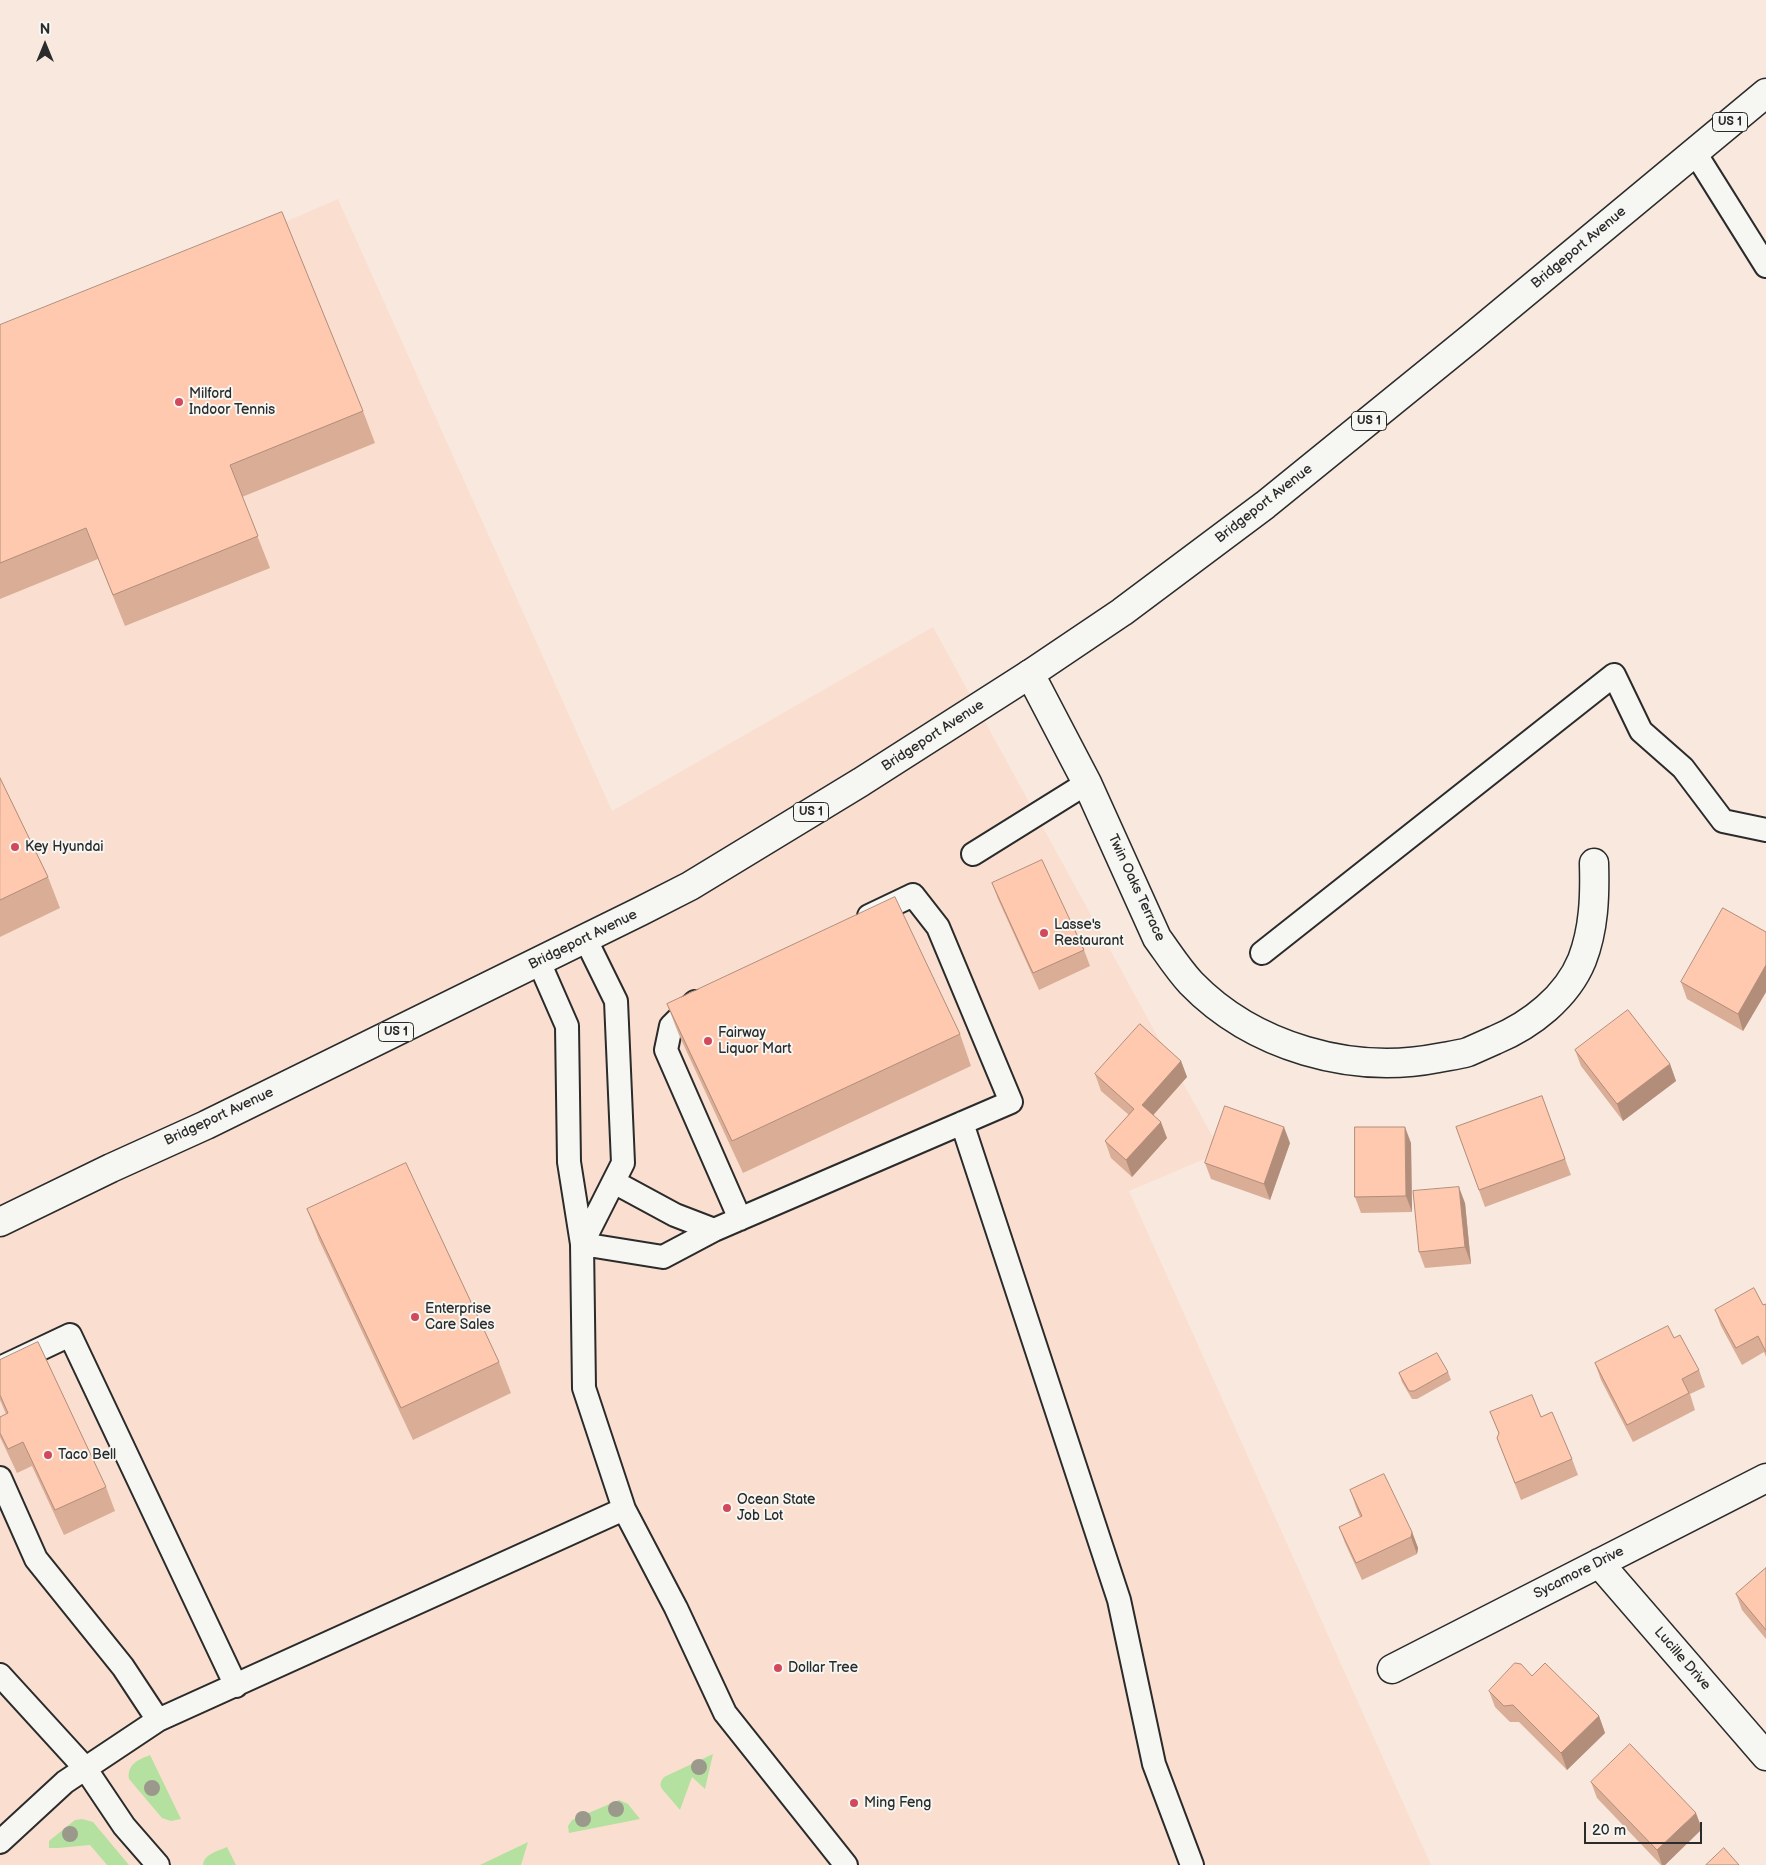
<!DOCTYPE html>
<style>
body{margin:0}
#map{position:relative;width:1766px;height:1865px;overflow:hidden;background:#f8e8de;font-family:"Balsamiq Sans",sans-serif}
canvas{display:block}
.north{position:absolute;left:20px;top:20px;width:50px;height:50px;-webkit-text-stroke:4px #f6f6f2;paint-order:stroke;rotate:0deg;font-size:14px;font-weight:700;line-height:20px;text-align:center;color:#2b2b2b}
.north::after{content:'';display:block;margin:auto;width:18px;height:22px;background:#2b2b2b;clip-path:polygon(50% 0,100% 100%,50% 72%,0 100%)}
.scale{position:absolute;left:1584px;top:1822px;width:118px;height:22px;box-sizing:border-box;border:2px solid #2b2b2b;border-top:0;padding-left:6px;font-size:15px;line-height:18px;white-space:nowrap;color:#2b2b2b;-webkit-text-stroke:4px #f6f6f2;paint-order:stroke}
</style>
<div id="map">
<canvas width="1766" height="1865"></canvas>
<div class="north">N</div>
<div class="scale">20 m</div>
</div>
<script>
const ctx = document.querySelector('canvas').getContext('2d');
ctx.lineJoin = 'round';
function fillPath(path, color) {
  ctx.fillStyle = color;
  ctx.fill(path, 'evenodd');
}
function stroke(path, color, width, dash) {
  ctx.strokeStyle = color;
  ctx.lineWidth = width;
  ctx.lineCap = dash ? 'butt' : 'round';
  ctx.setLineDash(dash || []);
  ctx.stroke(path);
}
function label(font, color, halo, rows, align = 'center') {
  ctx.font = font + ' "Balsamiq Sans",sans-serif';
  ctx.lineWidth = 4;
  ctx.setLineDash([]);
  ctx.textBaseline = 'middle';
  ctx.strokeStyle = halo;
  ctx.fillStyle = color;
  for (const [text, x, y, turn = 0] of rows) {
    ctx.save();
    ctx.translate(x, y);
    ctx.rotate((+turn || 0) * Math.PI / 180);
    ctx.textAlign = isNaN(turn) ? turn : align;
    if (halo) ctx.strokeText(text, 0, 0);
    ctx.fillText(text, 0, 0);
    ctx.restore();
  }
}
fillPath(new Path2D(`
 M338,199L612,811L933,627L1221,1152L1129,1191L1431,1865H0V345Z`), '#fadfd0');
fillPath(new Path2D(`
 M713,1754L705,1789L692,1777L680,1810L662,1789C659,1784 661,1781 664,1777Z
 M150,1755L181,1819L171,1821L162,1818L129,1779C127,1765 137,1760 150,1755Z
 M619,1800L628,1804L640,1819L569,1833L568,1826L572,1820Z
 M82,1819L93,1822L129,1865H107L90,1845L58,1848H49V1841L75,1820Z
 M528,1842L521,1865H480Z
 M227,1847L236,1865H203C204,1854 218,1851 227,1847Z`), '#b4e19f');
const service = new Path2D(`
 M1694,151L1766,266
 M973,854L1087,783
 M1262,953L1614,675L1641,731L1683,768L1723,821L1766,830
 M539,962L567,1026L569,1162L582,1244L584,1388L624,1509L676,1608L725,1713L846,1865
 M695,1002L671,1026L666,1050L740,1219
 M962,1123L1119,1600L1154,1764L1192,1865
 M614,1182L675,1215L714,1230
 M582,1244L663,1257L714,1230L1011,1102L938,927L913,895L869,916
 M582,1244L623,1163L616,1001L585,938
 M0,1368L70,1335L236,1686
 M0,1478L36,1559L123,1667L158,1720
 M0,1675L85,1768L124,1826L158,1865
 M0,1842L65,1782L158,1720L624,1509`);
const minor = new Path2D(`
 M1030,674L1087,783L1157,938C1168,953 1178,969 1191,983C1253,1047 1352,1075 1438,1058C1448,1056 1458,1055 1468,1052C1477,1048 1486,1044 1495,1040C1531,1025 1567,997 1582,960C1594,929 1595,896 1594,863
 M1599,1563L1766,1756
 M1392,1669L1766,1478`);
const primary = new Path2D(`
 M0,1222L111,1168L206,1125L641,911L690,886L861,782L1030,674L1122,612L1265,505L1472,337L1766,93`);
stroke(service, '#2b2b2b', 26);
stroke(minor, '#2b2b2b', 31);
stroke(primary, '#2b2b2b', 31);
stroke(service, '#f6f6f2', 22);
stroke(minor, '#f6f6f2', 28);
stroke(primary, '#f6f6f2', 28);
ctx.fillStyle = '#9a998c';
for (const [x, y] of [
 [699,1767],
 [152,1788],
 [616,1809],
 [583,1819],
 [70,1834]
]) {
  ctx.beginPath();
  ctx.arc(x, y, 8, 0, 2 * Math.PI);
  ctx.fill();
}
fillPath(new Path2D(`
 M0,325L363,411L375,443L242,497L270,568L125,626L98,559L0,599Z
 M0,778L48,877L60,908L0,937Z
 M992,883L1084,950L1090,966L1039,990L998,899Z
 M1766,932V992L1743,1031L1687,999L1681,982Z
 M667,1004L960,1034L971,1066L743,1173L679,1035Z
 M1575,1050L1670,1064L1676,1081L1623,1121L1581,1066Z
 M1181,1061L1187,1077L1153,1115L1167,1138L1132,1177L1111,1158L1105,1141L1129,1115L1101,1091L1095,1074Z
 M1542,1096L1571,1175L1485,1207L1456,1127Z
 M1290,1143L1270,1200L1211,1179L1205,1163Z
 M1411,1143L1412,1212L1361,1213L1355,1197Z
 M1465,1203L1471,1264L1425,1268L1419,1252Z
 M307,1209L499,1362L511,1393L413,1440L319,1240Z
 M1766,1304V1357L1764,1352L1742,1365L1721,1326L1715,1310L1763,1305Z
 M1674,1338L1699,1370L1705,1387L1690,1394L1695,1410L1633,1442L1601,1380L1595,1363Z
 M0,1360L106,1487L115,1511L64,1535L32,1466L17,1473L0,1437V1417L6,1414L0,1400Z
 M1448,1372L1451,1380L1417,1399H1412L1402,1382L1399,1373Z
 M1490,1412L1541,1417L1572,1459L1578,1475L1521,1500L1497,1438L1499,1434Z
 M1350,1490L1412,1532L1418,1548L1417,1554L1362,1580L1345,1543L1339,1527L1360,1517L1356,1507Z
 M1766,1568V1639L1742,1610L1736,1594Z
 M1532,1676L1599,1716L1605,1733L1567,1770L1519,1722H1510L1495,1707L1489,1691Z
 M1591,1782L1702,1829L1665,1865H1661L1597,1798Z`), '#daad96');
fillPath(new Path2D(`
 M1766,965V992L1743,1031L1738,1014Z
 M1181,1061L1187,1077L1148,1121L1142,1105Z
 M1670,1064L1676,1081L1623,1121L1617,1104Z
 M1161,1122L1167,1138L1132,1177L1126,1160Z
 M1284,1127L1290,1143L1270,1200L1264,1184Z
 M1405,1127L1411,1143L1412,1212L1406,1196Z
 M1459,1187L1465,1203L1471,1264L1465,1247Z
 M1412,1532L1418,1548L1417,1554L1411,1537Z
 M1599,1716L1605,1733L1567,1770L1561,1753Z
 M1696,1813L1702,1829L1665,1865H1662L1657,1850Z`), '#b28d7a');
const building = new Path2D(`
 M282,212L363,411L230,465L258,536L113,595L86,528L0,563V325Z
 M0,778L48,877L0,900Z
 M1042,860L1084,950L1033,973L992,883Z
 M895,897L960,1034L732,1141L667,1004Z
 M1723,908L1766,932V965L1738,1014L1681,982Z
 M1628,1010L1670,1064L1617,1104L1575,1050Z
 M1140,1024L1181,1061L1142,1105L1161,1122L1126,1160L1105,1141L1134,1109L1095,1074Z
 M1542,1096L1565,1159L1479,1190L1456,1127Z
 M1225,1106L1284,1127L1264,1184L1205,1163Z
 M1355,1127H1405L1406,1196L1355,1197Z
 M406,1163L499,1362L401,1408L307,1209Z
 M1459,1187L1465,1247L1419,1252L1413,1191Z
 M1754,1288L1763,1305L1766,1304V1352L1758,1336L1736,1348L1715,1310Z
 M1668,1326L1674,1338L1680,1335L1699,1370L1682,1379L1689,1393L1627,1425L1595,1363Z
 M38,1342L106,1487L55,1510L23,1442L8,1449L0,1433V1417L8,1413L0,1395V1360Z
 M1437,1353L1448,1372L1414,1391H1409L1399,1373Z
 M1532,1395L1541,1417L1552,1412L1572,1459L1515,1483L1497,1438L1499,1433L1490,1412Z
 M1384,1474L1412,1532L1411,1537L1356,1563L1339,1527L1362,1516L1350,1490Z
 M1766,1568V1630L1736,1594Z
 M1515,1663L1521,1664L1532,1676L1545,1663L1599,1716L1561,1753L1513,1705L1504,1706L1489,1691Z
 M1630,1744L1696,1813L1657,1850L1591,1782Z
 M1724,1848L1739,1865H1706Z`);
fillPath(building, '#fec9af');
stroke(building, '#b28d7a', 1);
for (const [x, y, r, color] of [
 [179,402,5,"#d1495b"],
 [15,847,5,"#d1495b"],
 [1044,933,5,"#d1495b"],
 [708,1041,5,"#d1495b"],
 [415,1317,5,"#d1495b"],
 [48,1455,5,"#d1495b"],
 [727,1508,5,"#d1495b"],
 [778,1668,5,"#d1495b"],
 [854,1803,5,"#d1495b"]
]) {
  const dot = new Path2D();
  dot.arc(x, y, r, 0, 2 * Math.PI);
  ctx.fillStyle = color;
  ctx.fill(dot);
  stroke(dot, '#f6f6f2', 2);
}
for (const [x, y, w] of [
 [1730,122,35],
 [1369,421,35],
 [811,812,35],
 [396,1032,35]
]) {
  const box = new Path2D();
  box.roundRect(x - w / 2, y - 9.5, w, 19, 4);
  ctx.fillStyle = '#f6f6f2';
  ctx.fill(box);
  stroke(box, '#2b2b2b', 1);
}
label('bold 12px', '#2b2b2b', null, [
 ["US 1",1730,122],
 ["US 1",1369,421],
 ["US 1",811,812],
 ["US 1",396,1032]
]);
label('14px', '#2b2b2b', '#f6f6f2', [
 ["Bridgeport Avenue",1579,248,-40],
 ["Bridgeport Avenue",1264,504,-38],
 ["Bridgeport Avenue",933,736,-33],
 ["Twin Oaks Terrace",1136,888,65],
 ["Bridgeport Avenue",583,940,-26],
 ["Bridgeport Avenue",219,1117,-25],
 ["Sycamore Drive",1579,1573,-27],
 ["Lucille Drive",1682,1659,49]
]);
label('14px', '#2b2b2b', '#f6f6f2', [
 ["Milford",189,394],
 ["Indoor Tennis",189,410],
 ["Key Hyundai",25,847],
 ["Lasse's",1054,925],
 ["Restaurant",1054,941],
 ["Fairway",718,1033],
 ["Liquor Mart",718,1049],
 ["Enterprise",425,1309],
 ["Care Sales",425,1325],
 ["Taco Bell",58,1455],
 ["Ocean State",737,1500],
 ["Job Lot",737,1516],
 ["Dollar Tree",788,1668],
 ["Ming Feng",864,1803]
], 'left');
</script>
